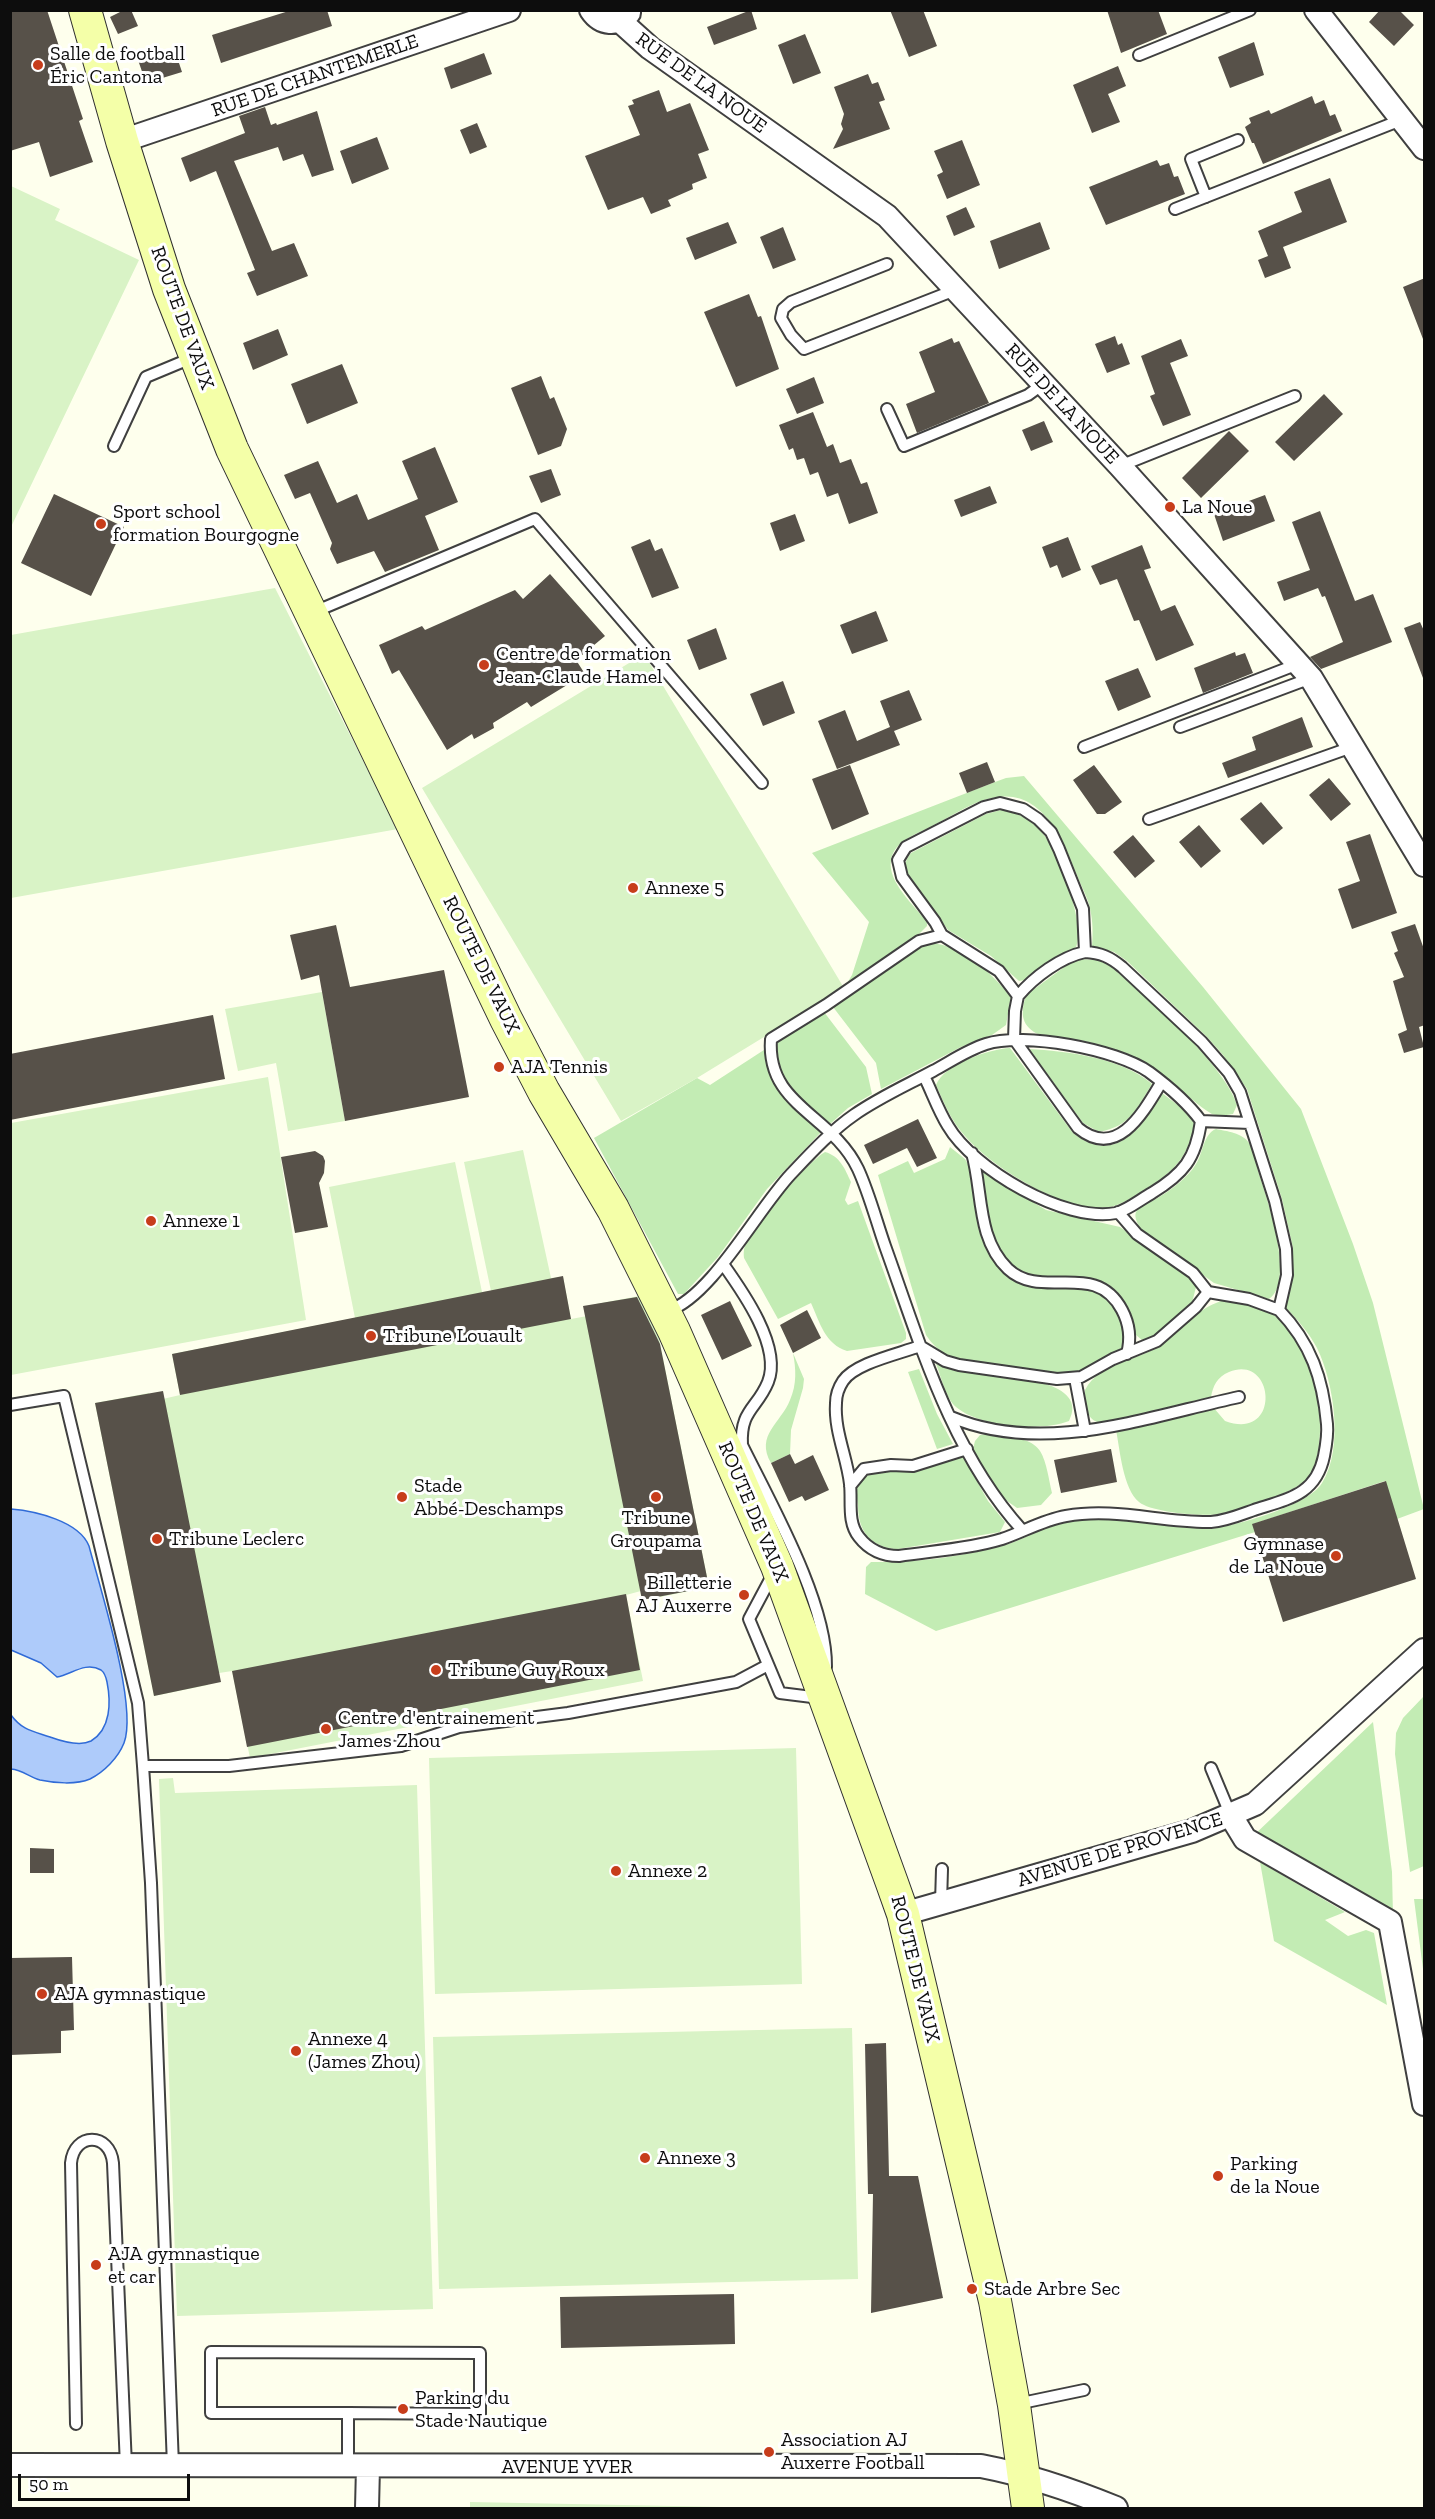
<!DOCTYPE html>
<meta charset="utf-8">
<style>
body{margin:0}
#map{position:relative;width:1435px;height:2519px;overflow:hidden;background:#feffed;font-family:"Zilla Slab",serif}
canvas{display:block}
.frame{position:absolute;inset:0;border:12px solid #0d0d0d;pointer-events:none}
.scale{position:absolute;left:18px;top:2474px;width:172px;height:27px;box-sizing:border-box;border:3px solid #0d0d0d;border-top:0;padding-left:8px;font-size:18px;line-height:21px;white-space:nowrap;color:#0d0d0d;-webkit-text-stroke:4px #fff;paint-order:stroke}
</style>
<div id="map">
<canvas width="1435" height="2519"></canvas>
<div class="frame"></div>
<div class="scale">50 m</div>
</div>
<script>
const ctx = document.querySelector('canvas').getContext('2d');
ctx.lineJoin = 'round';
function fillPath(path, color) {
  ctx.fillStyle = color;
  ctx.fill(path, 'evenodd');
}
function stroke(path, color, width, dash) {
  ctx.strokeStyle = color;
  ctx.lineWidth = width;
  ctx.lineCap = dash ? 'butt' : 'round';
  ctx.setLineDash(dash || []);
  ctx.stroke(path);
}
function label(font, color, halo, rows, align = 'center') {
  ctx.font = font + ' "Zilla Slab",serif';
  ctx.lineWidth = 6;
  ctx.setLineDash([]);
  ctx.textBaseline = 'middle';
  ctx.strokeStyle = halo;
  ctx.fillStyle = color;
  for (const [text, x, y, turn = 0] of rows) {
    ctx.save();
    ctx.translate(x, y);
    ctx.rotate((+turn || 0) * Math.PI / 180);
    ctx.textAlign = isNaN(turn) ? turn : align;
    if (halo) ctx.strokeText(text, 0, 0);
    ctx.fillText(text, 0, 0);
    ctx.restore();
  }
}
fillPath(new Path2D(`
 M1024,776L1203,987L1301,1109L1353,1244L1373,1303L1424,1509L1397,1519L1385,1481L1253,1524L1255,1532L936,1631L865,1594L866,1567L871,1562C914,1563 960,1557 1002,1546C1024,1540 1044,1526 1067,1522C1113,1514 1163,1524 1209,1529C1235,1526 1308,1506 1322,1483C1344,1449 1334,1382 1317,1348C1309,1333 1298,1320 1286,1308L1293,1276V1248L1282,1199L1247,1089L1223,1055L1207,1037L1127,961L1114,952L1092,946C1093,934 1093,921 1090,909C1088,898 1081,886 1077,875C1064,842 1043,791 999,797C975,799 953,816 932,826C917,834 894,841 891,860C887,882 915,906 927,922V926L915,938L857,976L844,988L852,975L869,922L812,853L995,782L1006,778Z
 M1001,810C1018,812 1033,821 1044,835C1058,853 1087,927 1076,947L1025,980L1019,981L991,956L948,930L908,874C904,864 905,861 911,853L986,814Z
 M931,943C962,945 993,974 1011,997L1006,1025L992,1035L961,1047L881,1089L876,1063L833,1007L924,945Z
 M1078,959L1096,960L1108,964C1143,994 1224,1063 1237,1105L1233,1114L1220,1116L1212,1114C1184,1097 1164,1069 1133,1057C1117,1050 1101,1045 1084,1041C1070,1038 1045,1039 1034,1032C1019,1022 1022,1009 1026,995L1067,965Z
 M824,1012L866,1067L872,1094L848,1108L829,1125L790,1091L778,1074L775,1044Z
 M767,1048C765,1087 798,1107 823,1130L767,1189L718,1257L684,1294H678L594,1138L697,1078L710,1085Z
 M1010,1048L1073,1133C1115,1166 1142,1128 1162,1093L1183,1109L1194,1123C1190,1154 1175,1171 1149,1187C1139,1193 1128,1201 1117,1205C1075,1221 991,1167 965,1136C951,1121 944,1103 936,1085C944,1064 990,1049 1010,1048Z
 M1029,1049C1067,1051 1122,1058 1152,1084C1136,1110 1130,1126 1099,1132L1083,1123Z
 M1216,1129C1226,1131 1243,1133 1249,1143C1255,1152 1256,1165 1259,1174C1267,1199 1296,1282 1269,1299L1214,1283L1141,1230C1130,1211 1136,1208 1154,1200C1163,1195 1172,1189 1180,1182C1186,1176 1192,1171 1196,1164C1203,1154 1203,1134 1216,1129Z
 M950,1147L965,1159L969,1166C975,1202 977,1245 1005,1273C1038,1306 1092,1264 1119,1314C1124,1325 1126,1337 1122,1349C1110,1358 1091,1369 1077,1373C1061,1376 964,1363 949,1356C939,1351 932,1344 926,1335L878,1175L908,1161L914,1173L945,1159Z
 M825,1152C840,1156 845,1169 851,1182L845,1200L848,1205L858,1201L906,1333V1339L901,1343L847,1351C825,1344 820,1323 811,1303L778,1319L744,1258C743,1250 745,1243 749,1236C758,1219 810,1160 825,1152Z
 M983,1172L1046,1210L1120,1227L1189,1277L1196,1287L1192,1303L1154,1337L1142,1340L1136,1335C1118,1240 1048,1301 1011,1264C988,1241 986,1205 981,1174Z
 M1221,1301C1237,1300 1259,1303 1273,1314C1310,1345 1325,1399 1319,1446C1317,1456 1316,1468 1310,1476C1299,1492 1238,1511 1218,1514C1203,1517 1150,1512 1139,1502C1123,1489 1120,1450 1116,1430L1213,1407L1225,1421C1282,1442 1275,1353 1229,1372C1217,1377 1213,1386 1211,1397L1102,1423C1085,1421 1085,1404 1085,1390C1101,1360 1139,1362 1164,1343C1183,1328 1197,1309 1221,1301Z
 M793,1353L804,1379L803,1388L791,1430L790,1454L771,1463C755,1435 781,1423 790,1400C797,1384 796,1369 793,1353Z
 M936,1364C953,1368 970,1371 987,1374C1011,1377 1090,1381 1069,1421C1042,1432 979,1427 956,1407C946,1399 941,1376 936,1364Z
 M919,1369L937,1414L953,1444L937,1449L908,1372Z
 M990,1434C1042,1441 1042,1442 1052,1493L1041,1505L1017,1508L1000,1496L973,1449L975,1441L980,1435Z
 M963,1456L988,1501L1005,1522L1000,1532L898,1549C870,1548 858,1531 858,1505C857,1499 856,1490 857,1485C859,1482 864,1477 866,1474L891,1470L913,1471Z
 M1424,1696V1866L1410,1872L1395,1754L1396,1733L1403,1718Z
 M1373,1722L1392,1872L1393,1916L1252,1837Z
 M1260,1862L1345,1912L1325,1920L1348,1936L1366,1930L1374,1933L1387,2005L1274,1941Z
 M1414,1899H1424V1977Z`), '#c3ecb4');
fillPath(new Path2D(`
 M11,186L60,209L55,220L139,260L11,527Z
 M275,588L398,829L11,898V635Z
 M644,654L844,988L697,1078L621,1121L422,788Z
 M322,992L345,1121L288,1131L276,1063L238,1071L225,1009Z
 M268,1077L306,1320L11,1375V1123Z
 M523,1150L551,1278L563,1277L571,1319L598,1314L596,1304L650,1294L709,1587L655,1598L652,1588L626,1595L643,1681L250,1758L232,1671L206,1675L208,1685L154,1696L95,1403L149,1393L150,1402L180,1395L172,1354L355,1318L329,1187L455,1162L482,1292L491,1291L464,1162Z
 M796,1748L802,1984L435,1994L429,1758Z
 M173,1778L175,1793L417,1785L433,2309L177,2316L159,1779Z
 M852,2028L858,2279L439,2289L433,2037Z
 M470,2502L775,2508H470Z`), '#d9f3c6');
const water = new Path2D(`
 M11,1509C35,1511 79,1521 89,1546C100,1588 138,1706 124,1743C118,1758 104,1772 90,1779C76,1785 54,1783 40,1780C29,1777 23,1770 11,1769V1715C22,1730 32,1731 50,1737C61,1741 79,1747 91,1741C111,1729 111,1702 107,1682C106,1677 105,1673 101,1670C85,1661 71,1675 57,1677L41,1663L11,1650Z`);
fillPath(water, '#aecbfa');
stroke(water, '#306bd7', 1.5);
fillPath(new Path2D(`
 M10,10H47L83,119L79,121L93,162L50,177L39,142L10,151Z
 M124,10H131L138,26L118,34L110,17Z
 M292,10H327L332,26L221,63L212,35Z
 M751,10L757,29L714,45L707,27Z
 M890,10H923L937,46L909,57Z
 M1107,10H1158L1167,34L1121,53Z
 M1380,10H1399L1414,25L1394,46L1369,22Z
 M805,34L821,73L793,84L778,45Z
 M1254,42L1264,75L1230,88L1218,57Z
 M174,48L182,72L146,83L138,60Z
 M484,53L492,74L451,89L444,68Z
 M1118,66L1126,86L1108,94L1120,122L1092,133L1073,85Z
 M868,74L872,84L878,82L885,100L879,102L890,129L833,149L843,129L841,124L844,114L834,87Z
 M659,90L667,112L690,103L709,150L698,154L707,178L692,184L693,189L668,200L671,206L651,214L643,197L608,210L585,156L640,135L628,106L634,104L632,100Z
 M1312,96L1315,104L1324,100L1330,116L1335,114L1342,131L1263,164L1254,143H1252L1245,127L1251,123L1249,118L1269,110L1271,114Z
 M265,107L271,125L276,123L277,125L317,111L334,170L312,177L303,154L283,161L278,147L234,161L272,251L294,243L308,276L257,296L247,273L255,270L216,171L190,182L181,158L245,133L239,116Z
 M477,123L487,147L470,154L460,130Z
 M377,137L389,169L352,184L340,151Z
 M962,140L980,185L947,199L937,175L943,172L934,151Z
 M1157,160L1160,166L1169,163L1174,177L1178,176L1185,194L1106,225L1089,187Z
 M1330,178L1347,222L1283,247L1291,268L1265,278L1258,260L1268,256L1258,231L1302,212L1294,192Z
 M966,207L975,227L954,236L946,216Z
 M728,222L737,243L695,260L686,238Z
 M1040,222L1050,249L999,269L990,241Z
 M783,227L796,260L773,269L760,237Z
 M1425,278V339H1423L1403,287Z
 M749,294L758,317L761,316L779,369L736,387L704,312Z
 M278,329L288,355L253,370L243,343Z
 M1115,336L1118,345L1122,343L1130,364L1107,373L1095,344Z
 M952,338L954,343L959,341L989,403L917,433L906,404L935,392L919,352Z
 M1181,339L1188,356L1170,363L1191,415L1163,426L1150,396L1155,394L1141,356Z
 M342,364L358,403L307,424L291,384Z
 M541,376L550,399L554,397L567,429L561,446L538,455L511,388Z
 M814,377L824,403L797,414L786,389Z
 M1324,394L1343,414L1294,461L1275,442Z
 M813,412L827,447L833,444L840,463L851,459L861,484L867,482L878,513L849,524L838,493L827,497L818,472L810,475L804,458L797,460L793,448L789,450L779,425Z
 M1044,421L1053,442L1031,451L1022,430Z
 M1229,431L1249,451L1201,498L1182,478Z
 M435,447L458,502L425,516L439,550L385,572L374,551L337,564L330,549L332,543L310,493L295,499L284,475L318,461L337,503L357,494L368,520L418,499L402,461Z
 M551,469L561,495L541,503L529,476Z
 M990,486L997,503L961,517L954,500Z
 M54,494L124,527L91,596L21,563Z
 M1265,495L1275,521L1223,541L1214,514Z
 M1320,511L1355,601L1373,594L1392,642L1321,669L1310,657L1343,642L1325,596L1322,597L1318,588L1284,601L1277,582L1310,570L1292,522Z
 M795,514L805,541L780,551L770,523Z
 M1068,537L1081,570L1062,578L1057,565L1050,568L1042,547Z
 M650,539L655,551L662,548L679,588L652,598L631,547Z
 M1142,545L1151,568L1144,570L1161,611L1175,605L1194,645L1156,661L1139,620L1134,621L1117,579L1100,585L1091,566Z
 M550,574L605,636L576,660L585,674L531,707L527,702L493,723L494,728L474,739L472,734L447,750L399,670L392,674L379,645L422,626L425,630L515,590L523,599Z
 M876,611L888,641L852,654L840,625Z
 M1420,622L1425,633L1423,678L1404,628Z
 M716,628L727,659L699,670L687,640Z
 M1235,652L1236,656L1245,653L1253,673L1203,693L1194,668Z
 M1138,668L1151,697L1118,711L1105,681Z
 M783,681L795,713L763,726L750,694Z
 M909,690L922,720L894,731L900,745L837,769L818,721L845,710L857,741L890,727L880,701Z
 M1302,717L1313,747L1228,778L1222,763L1256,750L1252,737Z
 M987,762L995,782L967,793L959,773Z
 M850,765L869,814L832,830L812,779Z
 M1094,765L1122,802L1105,814H1097L1073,780Z
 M1329,778L1351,804L1331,821L1309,795Z
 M1261,802L1283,828L1263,845L1240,819Z
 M1199,825L1221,851L1201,868L1179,842Z
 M1370,834L1397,913L1352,929L1338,889L1360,881L1346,842Z
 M1133,835L1155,861L1135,878L1113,852Z
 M1415,924L1425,952V1025L1419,1027L1424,1047L1404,1053L1398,1034L1407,1030L1393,981L1404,977L1394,953L1398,951L1391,932Z
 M336,925L350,987L444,970L469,1097L345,1121L319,975L301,980L290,935Z
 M213,1015L225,1079L10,1120V1054Z
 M918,1119L937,1158L917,1167L907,1148L873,1164L864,1145Z
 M315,1151L323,1156L325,1161L324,1173L319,1183L328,1227L295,1233L281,1157Z
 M563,1276L571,1319L180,1395L172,1354Z
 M637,1297L660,1344L709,1587L642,1600L583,1306Z
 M730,1301L752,1346L722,1360L701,1315Z
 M807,1310L821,1338L793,1353L780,1325Z
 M163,1391L221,1682L154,1696L95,1403Z
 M1111,1449L1117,1482L1061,1493L1054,1460Z
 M790,1454L795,1464L813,1455L829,1490L805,1501L802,1496L789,1502L771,1463Z
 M1386,1481L1416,1579L1283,1622L1252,1524Z
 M626,1594L640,1670L247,1747L232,1671Z
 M30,1848L54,1849V1873H30Z
 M72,1957L74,2030L61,2031V2053L10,2055V1958Z
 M886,2043L889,2176H918L943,2298L871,2313L873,2194H868L865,2044Z
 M734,2294L735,2344L561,2348L560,2297Z`), '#575149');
const lane = new Path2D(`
 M1139,55L1250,10
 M1206,197L1191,159L1238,140
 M1175,209L1401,120
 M887,264L791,302L783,309L781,318L791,335L804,349L955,290
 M887,409L904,446L1028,395L1043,384
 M114,446L146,377L194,357
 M1120,466L1295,396
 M314,612L535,519L762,783
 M1180,727L1311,678
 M1084,747L1298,664
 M1149,819L1352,747
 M942,935L919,941L826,1005L771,1039C766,1106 832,1114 858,1169C869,1193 876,1220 885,1246C920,1343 951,1452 1022,1530
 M1018,996C1034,977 1061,957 1085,952
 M1161,1083C1143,1113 1117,1160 1078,1128L1014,1039L1015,1011L1018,996L999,971L942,935L935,922L902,877L898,860L906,847L984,807L1000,803L1023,809L1038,819L1051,832L1059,849L1083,909L1085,952C1101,953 1110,957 1122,967L1202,1042L1229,1073L1240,1092L1275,1201L1286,1249L1287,1275L1279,1310C1311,1343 1323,1379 1327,1424C1328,1434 1326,1446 1324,1456C1316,1495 1288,1499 1254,1510C1240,1515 1226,1521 1211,1522C1162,1523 1115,1507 1066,1516C1043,1520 1023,1532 1002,1539C969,1549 932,1551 899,1556C883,1556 869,1550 859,1537C847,1522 852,1502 850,1484C847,1457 834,1431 836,1403C836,1396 839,1387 843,1381C855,1363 899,1354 920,1346L945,1361L959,1365L1057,1379L1081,1377L1113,1359L1157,1341L1196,1307L1208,1292
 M1201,1121L1250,1123
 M972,1153C983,1191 976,1238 1008,1269C1042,1301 1095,1259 1122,1310C1130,1325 1131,1339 1127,1354
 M1118,1212L1137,1234L1193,1273L1208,1292L1249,1299L1279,1310
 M723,1264C743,1292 782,1347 768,1382C757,1409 740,1410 742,1445C771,1504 827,1602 826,1667
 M668,1311C712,1296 757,1210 791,1174C809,1155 832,1130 854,1115C878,1098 907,1085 933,1071C950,1062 967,1050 986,1044C1024,1032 1116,1049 1149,1072C1168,1086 1187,1102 1201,1121C1196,1159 1183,1174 1152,1193C1141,1199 1128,1210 1116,1213C1065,1223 973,1169 948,1126C938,1110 932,1092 924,1076
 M1075,1378L1085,1431
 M10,1405L64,1396L138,1703L143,1766
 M951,1417C1044,1456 1146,1417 1239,1397
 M850,1486L864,1469L891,1465L913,1466L967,1449
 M774,1572L749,1619L780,1693L820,1698
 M1211,1768L1231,1816
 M941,1903L942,1869
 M1017,2404L1084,2390
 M76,2424L71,2163C74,2132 110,2132 113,2163L126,2466
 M173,2466L151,1883L143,1766H229L401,1746L459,1727L568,1713L736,1682L768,1665
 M348,2467V2413L480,2414V2353L211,2352V2413H348`);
const street = new Path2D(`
 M591,10C601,25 618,26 629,13
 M1316,10L1424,148
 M620,21L650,48L887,216L1120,466L1311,678L1424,865
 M122,141L509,10
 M1231,1816L1245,1839L1390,1922L1424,2104
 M903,1914L1192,1831L1255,1804L1424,1650
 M10,2465L981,2466C1028,2475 1072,2490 1116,2508
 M367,2508L368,2467`);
const secondary = new Path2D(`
 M85,10L122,141L169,289L232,449L506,1019L544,1092L613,1209L674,1331L777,1566L892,1883L903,1914L995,2301L1014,2405L1028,2508`);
stroke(lane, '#404040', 14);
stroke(street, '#404040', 26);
stroke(secondary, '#2f2f2f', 34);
stroke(lane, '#fff', 10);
stroke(street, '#fff', 22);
stroke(secondary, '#f4ffa8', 32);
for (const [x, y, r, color] of [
 [38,65,6,"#c73d1b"],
 [1170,507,6,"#c73d1b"],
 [101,524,6,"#c73d1b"],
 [484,665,6,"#c73d1b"],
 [633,888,6,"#c73d1b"],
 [499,1067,6,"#c73d1b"],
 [151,1221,6,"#c73d1b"],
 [371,1336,6,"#c73d1b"],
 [402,1497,6,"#c73d1b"],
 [656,1497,6,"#c73d1b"],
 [157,1539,6,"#c73d1b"],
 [1336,1556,6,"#c73d1b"],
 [744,1595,6,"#c73d1b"],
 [436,1670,6,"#c73d1b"],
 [326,1729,6,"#c73d1b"],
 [616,1871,6,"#c73d1b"],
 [42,1994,6,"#c73d1b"],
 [296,2051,6,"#c73d1b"],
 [645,2158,6,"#c73d1b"],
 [1218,2176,6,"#c73d1b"],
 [96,2265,6,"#c73d1b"],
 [972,2289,6,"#c73d1b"],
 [403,2409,6,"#c73d1b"],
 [769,2452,6,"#c73d1b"]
]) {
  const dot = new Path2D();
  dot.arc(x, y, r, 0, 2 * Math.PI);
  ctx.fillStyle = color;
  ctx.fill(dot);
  stroke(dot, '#fff', 2);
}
label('20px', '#0d0d0d', '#fff', [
 ["Salle de football",50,54],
 ["Éric Cantona",50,77],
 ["La Noue",1182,507],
 ["Sport school",113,512],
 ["formation Bourgogne",113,535],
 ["Centre de formation",496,654],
 ["Jean-Claude Hamel",496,677],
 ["Annexe 5",645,888],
 ["AJA Tennis",511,1067],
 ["Annexe 1",163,1221],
 ["Tribune Louault",383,1336],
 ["Stade",414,1486],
 ["Abbé-Deschamps",414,1509],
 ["Tribune",656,1518,"center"],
 ["Groupama",656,1541,"center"],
 ["Tribune Leclerc",169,1539],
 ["Gymnase",1324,1544,"right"],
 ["de La Noue",1324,1567,"right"],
 ["Billetterie",732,1583,"right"],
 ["AJ Auxerre",732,1606,"right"],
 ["Tribune Guy Roux",448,1670],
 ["Centre d'entrainement",338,1718],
 ["James Zhou",338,1741],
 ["Annexe 2",628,1871],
 ["AJA gymnastique",54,1994],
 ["Annexe 4",308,2039],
 ["(James Zhou)",308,2062],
 ["Annexe 3",657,2158],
 ["Parking",1230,2164],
 ["de la Noue",1230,2187],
 ["AJA gymnastique",108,2254],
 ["et car",108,2277],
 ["Stade Arbre Sec",984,2289],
 ["Parking du",415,2398],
 ["Stade Nautique",415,2421],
 ["Association AJ",781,2440],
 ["Auxerre Football",781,2463]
], 'left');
label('20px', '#0d0d0d', '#fff', [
 ["RUE DE CHANTEMERLE",315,76,-19],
 ["RUE DE LA NOUE",701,83,36],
 ["ROUTE DE VAUX",182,318,70],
 ["RUE DE LA NOUE",1062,404,47],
 ["ROUTE DE VAUX",481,965,64],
 ["ROUTE DE VAUX",753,1512,67],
 ["AVENUE DE PROVENCE",1120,1850,-17],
 ["ROUTE DE VAUX",915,1969,76],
 ["AVENUE YVER",567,2467]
]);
</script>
